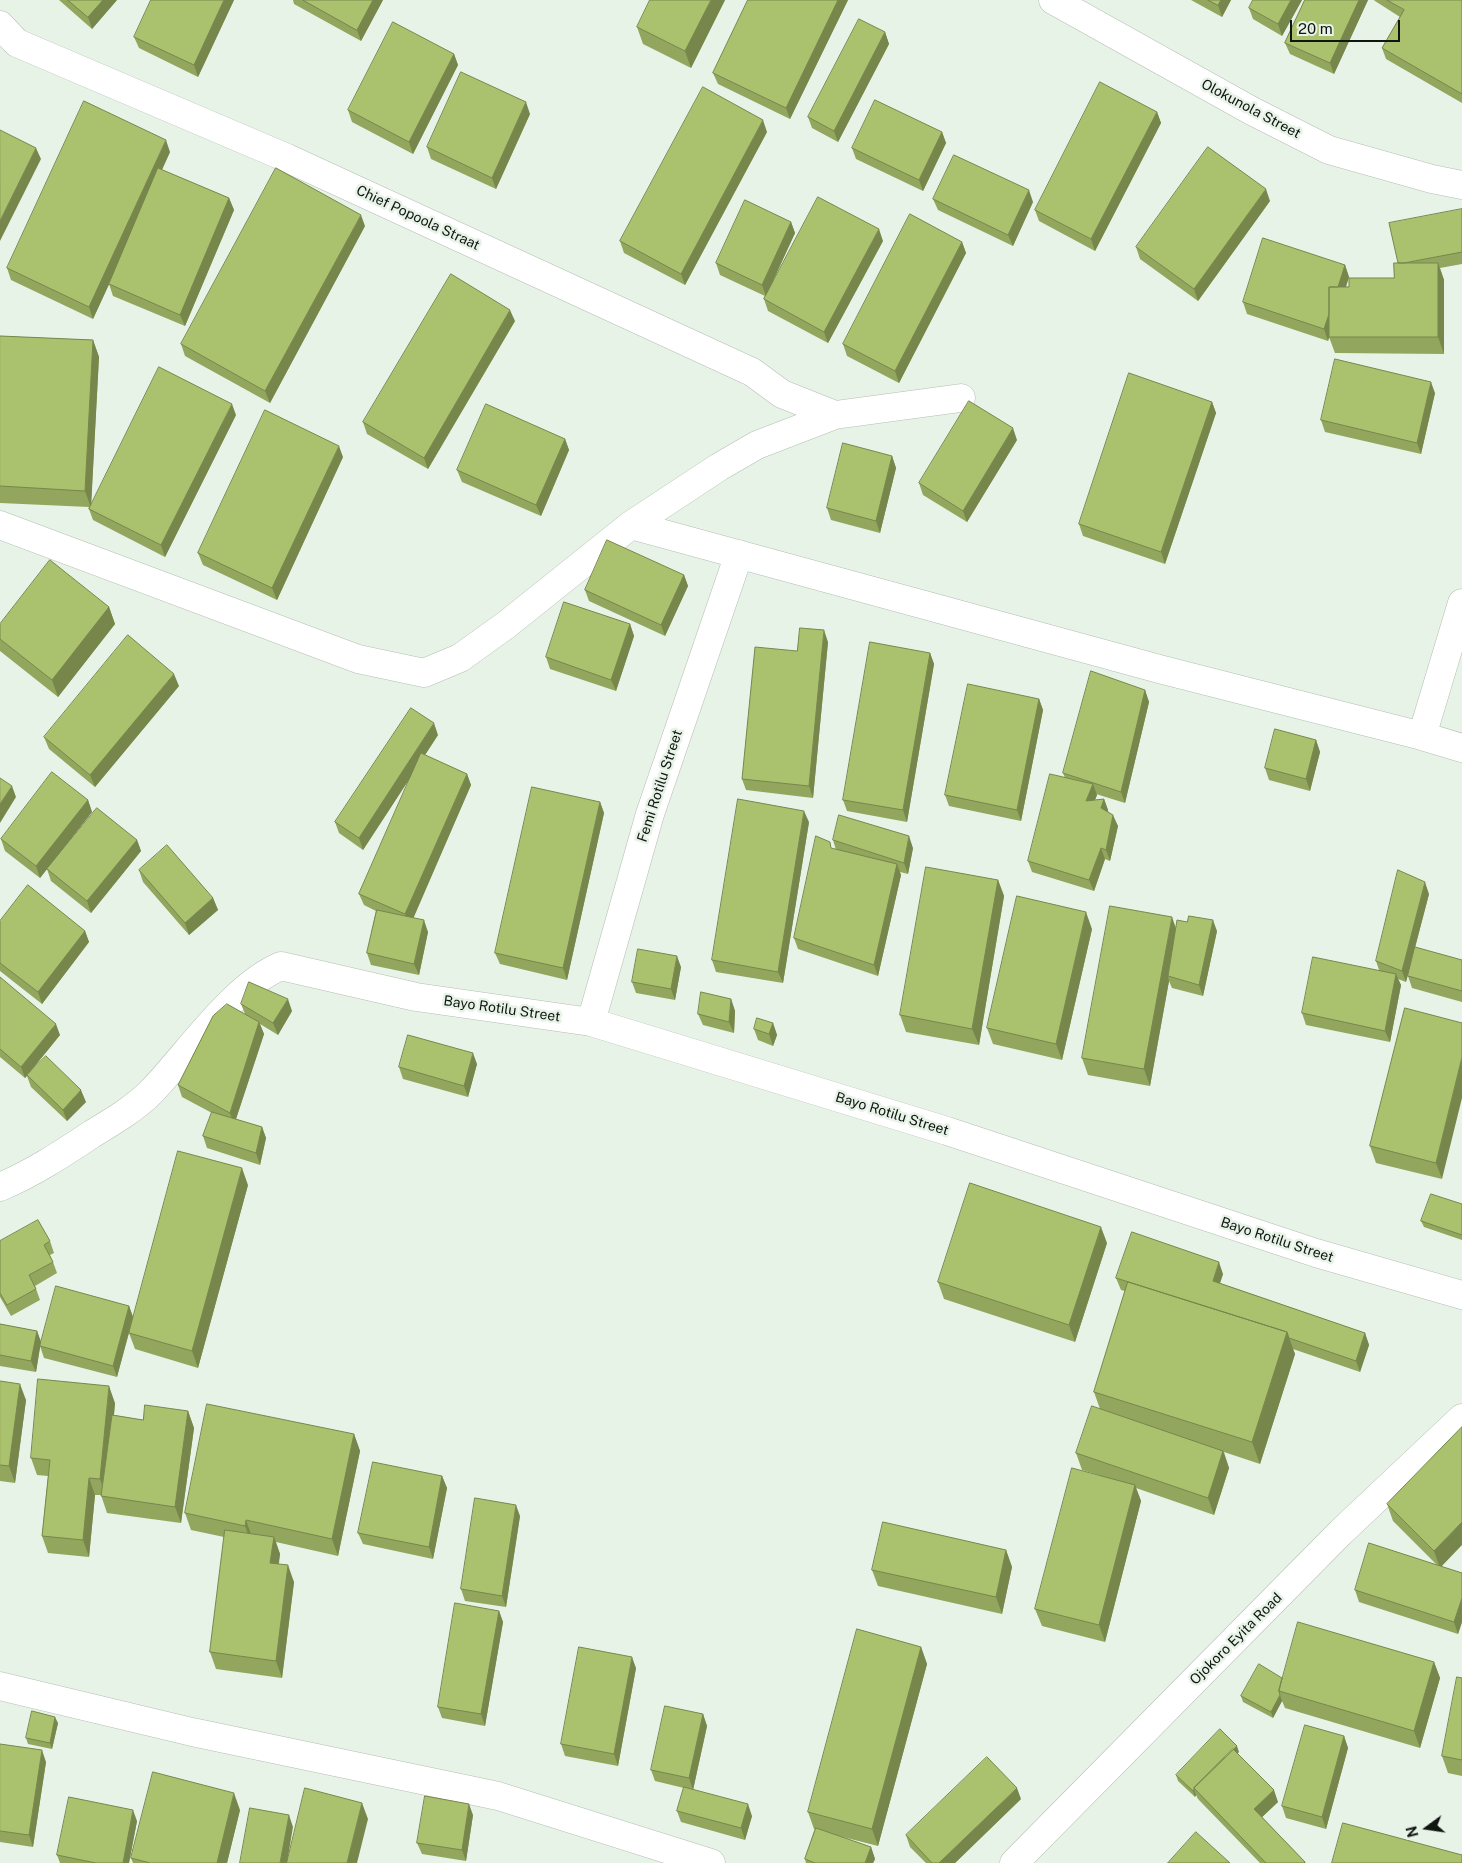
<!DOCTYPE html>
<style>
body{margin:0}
#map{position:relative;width:1462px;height:1863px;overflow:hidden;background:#e8f3e8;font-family:"Public Sans",sans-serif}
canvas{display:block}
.north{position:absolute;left:1402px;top:1803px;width:50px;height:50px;-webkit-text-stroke:4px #e8f3e8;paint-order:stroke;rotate:256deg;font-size:14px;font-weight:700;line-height:20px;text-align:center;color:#111511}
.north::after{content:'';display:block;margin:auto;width:18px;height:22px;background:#111511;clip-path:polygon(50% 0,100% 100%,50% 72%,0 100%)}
.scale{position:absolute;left:1290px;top:20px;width:110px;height:22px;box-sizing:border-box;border:2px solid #111511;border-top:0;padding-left:6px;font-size:15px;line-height:18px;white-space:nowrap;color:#111511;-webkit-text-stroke:4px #e8f3e8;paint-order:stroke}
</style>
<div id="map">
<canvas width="1462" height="1863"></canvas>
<div class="north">N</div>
<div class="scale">20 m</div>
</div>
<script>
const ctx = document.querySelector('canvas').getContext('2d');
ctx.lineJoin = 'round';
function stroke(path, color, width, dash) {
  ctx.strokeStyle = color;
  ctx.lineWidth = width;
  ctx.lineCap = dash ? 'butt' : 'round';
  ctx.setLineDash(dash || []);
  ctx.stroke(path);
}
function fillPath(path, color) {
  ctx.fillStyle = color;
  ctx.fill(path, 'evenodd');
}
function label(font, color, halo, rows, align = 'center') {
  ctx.font = font + ' "Public Sans",sans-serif';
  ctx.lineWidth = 5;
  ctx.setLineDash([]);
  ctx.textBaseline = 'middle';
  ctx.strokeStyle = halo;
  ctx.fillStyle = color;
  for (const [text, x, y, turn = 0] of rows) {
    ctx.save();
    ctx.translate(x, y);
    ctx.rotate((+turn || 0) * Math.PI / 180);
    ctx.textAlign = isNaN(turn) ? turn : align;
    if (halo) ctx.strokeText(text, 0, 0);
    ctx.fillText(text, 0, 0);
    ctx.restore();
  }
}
const minor = new Path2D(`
 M1053,0L1252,111L1329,150L1432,179L1462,185
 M0,25L17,43L287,158L752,372L782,394L835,415
 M0,525L358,659L424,673L460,658L506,625L631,525L719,467L757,445L835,415L961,398
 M631,525L1163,670L1422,736L1462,748
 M1422,736L1462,603
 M591,1022L650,814L739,554
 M0,1187C33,1173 62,1154 92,1134C112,1122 134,1109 151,1092C187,1055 233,986 281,966L416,997L591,1022L947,1131L1316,1253L1462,1295
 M0,1686L192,1732L498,1796L711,1863
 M1014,1863L1341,1532L1462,1418`);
stroke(minor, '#b4beb3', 29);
stroke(minor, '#fff', 28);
fillPath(new Path2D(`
 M59,0H117L92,29Z
 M234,0L198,77L139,48L134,37Z
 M293,0H383L361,41L294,4Z
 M725,0L691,68L643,44L637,27Z
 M748,0H848L790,119L718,84L713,73Z
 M1191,0H1231L1222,17Z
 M1302,0L1282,36L1253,19L1249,8Z
 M1305,0H1368L1334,74L1290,54L1285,43Z
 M1374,0H1462V103L1386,59L1382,48L1400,17L1375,1Z
 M885,32L889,44L838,142L812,128L808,117Z
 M454,54L458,65L413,154L352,122L348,110Z
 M1157,112L1161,123L1095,251L1039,221L1035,210Z
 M530,114L496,189L431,159L427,147Z
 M767,132L685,285L624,253L620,241Z
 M942,132L946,143L923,191L856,159L852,148Z
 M170,152L162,170L229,198L234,210L185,326L113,296L109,284L111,280L93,319L11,280L7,268Z
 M933,199L1033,202L1013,246L938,210Z
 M1270,201L1198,301L1140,259L1136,247Z
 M1462,209V264L1440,268L1444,280V354L1335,353L1329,337L1328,341L1247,314L1243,302L1345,265L1349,277L1346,287L1394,278L1398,263Z
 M791,222L795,233L773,281L883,241L828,343L768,311L764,299L765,296L720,275L716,263Z
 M365,226L270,403L185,356L181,344Z
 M962,242L966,253L899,383L847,356L843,344Z
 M515,321L428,469L367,434L363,422Z
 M0,336L93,340L99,357L91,504L236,415L165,557L93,520L89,509V507L0,503Z
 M1435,393L1421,454L1325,432L1321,420Z
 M1212,402L1216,413L1165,564L1083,536L1079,524Z
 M565,439L569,450L541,516L462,482L457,470Z
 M1017,440L967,522L923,495L919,483Z
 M892,456L896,468L880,533L831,520L827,508Z
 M343,457L277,600L203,565L198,553Z
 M684,575L688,586L665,636L589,601L585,590Z
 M109,607L115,624L58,697L0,651V624Z
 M630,624L634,636L616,691L550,669L546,657Z
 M828,642L813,798L746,790L742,779Z
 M930,653L934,664L907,822L847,811L843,800Z
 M179,686L95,787L49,749L44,737Z
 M1145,690L1149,702L1125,803L1096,794L1097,795L1095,800L1104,799L1108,810V811L1118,826L1110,861L1105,859L1094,891L1032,872L1028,861L1065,778L1063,773Z
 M1039,699L1043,710L1021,821L949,806L945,795Z
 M438,735L425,755L467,774L471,785L413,918L428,932L419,975L371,965L367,953L376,911L364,905L359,894L412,775L363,850L339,833L335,822Z
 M1316,740L1320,752L1310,791L1269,780L1265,768Z
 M88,800L92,812L40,878L5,851L1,839Z
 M600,802L604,813L567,980L500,964L495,953Z
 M809,822L783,983L716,972L712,960Z
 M137,840L141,851L91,913L51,881L47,869Z
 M833,840L913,848L908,874L900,872L901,875L878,976L798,949L794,938L836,850Z
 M139,870L213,898L218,910L189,935L143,882Z
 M998,880L1004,896L979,1045L906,1032L900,1015Z
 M1429,894L1406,982L1398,979L1401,985L1390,1042L1306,1025L1302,1013L1379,970L1376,961Z
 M0,921L85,931L89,942L42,1004L0,971Z
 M1092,929L1062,1060L993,1044L987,1028Z
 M1176,929L1217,931L1203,996L1172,988L1169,981L1150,1086L1088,1075L1082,1058Z
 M1462,960V1002L1412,988L1408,976Z
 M681,967L675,1000L636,993L632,982Z
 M0,977L60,1035L31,1071L86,1102L67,1121L31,1087L27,1076L25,1078L0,1057Z
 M731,999L735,1011L734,1033L703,1025L698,1014Z
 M241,1004L292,1011L278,1035L260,1024L264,1034L236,1119L262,1127L266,1138L260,1165L207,1148L203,1136L212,1113L182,1097L178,1085L245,1014Z
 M1405,1008L1442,1179L1376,1163L1370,1146Z
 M773,1023L777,1035L773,1046L758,1040L754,1029Z
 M477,1064L468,1097L403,1079L399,1067Z
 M248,1185L198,1368L135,1349L129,1333L117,1377L44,1358L40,1346L36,1372L0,1366V1324L37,1331L41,1342L129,1306L133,1317Z
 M1462,1204V1240L1424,1227L1421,1221Z
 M0,1241H50L54,1253L50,1255L53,1262L57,1273L35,1286L40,1300L11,1316L0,1297Z
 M1107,1243L1075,1342L944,1299L938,1282Z
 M1223,1274L1220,1283L1365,1333L1369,1345L1360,1372L1293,1349L1295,1354L1260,1464L1224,1452L1229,1468L1214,1515L1136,1488L1141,1501L1105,1642L1042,1626L1035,1609L1099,1475L1082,1470L1076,1453L1100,1409L1094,1392L1125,1291L1121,1290L1116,1278Z
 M0,1381L26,1400L15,1483L0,1481Z
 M115,1403L114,1415L143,1420L188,1411L194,1428L181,1523L107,1513L101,1495H95L89,1557L48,1553L42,1536L48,1476L37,1475L31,1458Z
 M1462,1427L1441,1567L1462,1573V1622L1458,1634L1359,1602L1355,1590L1438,1566L1393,1521L1387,1504Z
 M354,1434L360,1451L338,1556L276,1542L280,1554L279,1564L294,1582L282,1678L216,1669L210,1652L224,1537L191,1530L185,1513Z
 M442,1476L447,1488L433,1559L363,1544L358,1533Z
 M520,1516L506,1607L465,1601L461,1589Z
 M1006,1550L1012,1567L1002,1614L878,1586L872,1570Z
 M499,1611L503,1622L485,1726L442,1718L438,1707Z
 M921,1647L927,1664L878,1846L835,1835L871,1847L875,1859L873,1863H806L805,1859L815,1829H814L808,1812Z
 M1434,1662L1440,1678L1420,1748L1285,1708L1282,1701L1273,1718L1243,1702L1241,1696L1282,1678Z
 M636,1668L618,1766L565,1756L561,1744Z
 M1462,1678V1776L1448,1773L1442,1756Z
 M703,1714L707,1726L693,1790L752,1816L745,1840L681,1822L677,1811L684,1788L655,1781L651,1770Z
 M58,1723L52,1749L28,1744L26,1738Z
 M1344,1736L1348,1748L1326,1829L1286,1818L1282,1806Z
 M0,1744L46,1762L33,1847L0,1842Z
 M1239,1752L1237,1753L1278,1802L1262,1817L1306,1863H1260L1198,1799L1196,1795L1195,1797L1178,1781L1176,1775Z
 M1021,1799L955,1863H926L910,1847L906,1835Z
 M240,1810L227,1863H133L131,1858Z
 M473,1815L466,1861L422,1854L417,1843Z
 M137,1821L129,1863H60L57,1855Z`), '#92a65e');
fillPath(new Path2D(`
 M103,0H117L92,29L88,17Z
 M224,0H234L198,77L194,65Z
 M373,0H383L361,41L357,30Z
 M711,0H725L691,68L685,51Z
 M838,0H848L790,119L786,108Z
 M1221,0H1231L1222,17L1218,5Z
 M1291,0H1302L1282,36L1278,24Z
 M1359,0H1368L1334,74L1330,63Z
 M885,32L889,44L838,142L834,131Z
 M454,54L458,65L413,154L409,142Z
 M526,102L530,114L496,189L492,178Z
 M1157,112L1161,123L1095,251L1091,239Z
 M763,120L767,132L685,285L681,274Z
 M942,132L946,143L923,191L919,180Z
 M166,140L170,152L93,319L89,307Z
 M36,148L41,159L0,241V221Z
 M1266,189L1270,201L1198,301L1194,289Z
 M1029,190L1033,202L1013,246L1008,235Z
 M229,198L234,210L185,326L180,315Z
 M361,215L365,226L270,403L265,391Z
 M791,222L795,233L766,296L762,285Z
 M879,229L883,241L828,343L824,332Z
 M962,242L966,253L899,383L895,371Z
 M1438,263L1444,280V354L1438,337Z
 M1345,265L1349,277L1340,304L1336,292Z
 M1331,308L1335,319L1328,341L1324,329Z
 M510,310L515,321L428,469L424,458Z
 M93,340L99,357L91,508L85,491Z
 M1431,382L1435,393L1421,454L1417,443Z
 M1212,402L1216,413L1165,564L1161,552Z
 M232,404L236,415L165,557L161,545Z
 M1013,428L1017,440L967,522L963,511Z
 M565,439L569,450L541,516L536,505Z
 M339,446L343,457L277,600L272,588Z
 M892,456L896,468L880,533L876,521Z
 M684,575L688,586L665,636L661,625Z
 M109,607L115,624L58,697L52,680Z
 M630,624L634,636L616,691L611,680Z
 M824,630L828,642L813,798L809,786Z
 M930,653L934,664L907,822L903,810Z
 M174,674L179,686L95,787L90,775Z
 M1145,690L1149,702L1125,803L1121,792Z
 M1039,699L1043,710L1021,821L1017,810Z
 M434,723L438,735L363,850L359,838Z
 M1316,740L1320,752L1310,791L1306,779Z
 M467,774L471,785L410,926L405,914Z
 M1093,784L1097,795L1090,812L1086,801Z
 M12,786L16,797L0,823V804Z
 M1104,799L1108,810L1105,819L1101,808Z
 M88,800L92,812L40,878L36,866Z
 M600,802L604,813L567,980L563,968Z
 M804,811L809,822L783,983L778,972Z
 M1113,815L1118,826L1110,861L1106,850Z
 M909,836L913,848L908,874L904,863Z
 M137,840L141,851L91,913L87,901Z
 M1101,848L1105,859L1094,891L1089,880Z
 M897,864L901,875L878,976L874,965Z
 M998,880L1004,896L979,1045L972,1029Z
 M1425,882L1429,894L1406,982L1402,971Z
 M213,898L218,910L189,935L185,923Z
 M1086,912L1092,929L1062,1060L1056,1044Z
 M1172,917L1178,934L1168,976L1169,981L1150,1086L1144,1069Z
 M424,920L428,932L419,975L414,964Z
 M1213,920L1217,931L1203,996L1199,985Z
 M85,931L89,942L42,1004L38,992Z
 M677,956L681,967L675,1000L671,989Z
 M1396,974L1401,985L1390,1042L1385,1031Z
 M288,999L292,1011L278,1035L273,1023Z
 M731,999L735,1011L734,1033L729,1022Z
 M259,1022L264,1034L234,1125L230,1113Z
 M773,1023L777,1035L773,1046L769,1034Z
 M56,1024L60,1035L25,1078L21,1067Z
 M473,1053L477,1064L468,1097L464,1086Z
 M1462,1057V1098L1442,1179L1436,1163Z
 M81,1090L86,1102L67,1121L63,1110Z
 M262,1127L266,1138L260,1165L256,1153Z
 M242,1168L248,1185L198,1368L192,1351Z
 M1101,1227L1107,1243L1075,1342L1069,1325Z
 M1219,1262L1223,1274L1217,1292L1213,1281Z
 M129,1306L133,1317L117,1377L113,1366Z
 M37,1331L41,1342L36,1372L31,1361Z
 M1287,1332L1295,1354L1260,1464L1252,1442Z
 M1365,1333L1369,1345L1360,1372L1356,1361Z
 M20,1384L26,1400L15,1483L9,1466Z
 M109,1386L115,1403L106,1496L100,1479Z
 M188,1411L194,1428L181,1523L175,1507Z
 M354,1434L360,1451L338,1556L332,1539Z
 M1223,1451L1229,1468L1214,1515L1208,1498Z
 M442,1476L447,1488L433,1559L429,1547Z
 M89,1478L95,1495L89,1557L83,1540Z
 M1135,1485L1141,1501L1105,1642L1099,1625Z
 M516,1505L520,1516L506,1607L502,1596Z
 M246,1520L252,1537L251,1542L245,1526Z
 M1462,1522V1545L1440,1568L1434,1551Z
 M274,1537L280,1554L276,1579L270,1563Z
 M1006,1550L1012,1567L1002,1614L996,1597Z
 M288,1565L294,1582L282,1678L276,1661Z
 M1462,1598V1622L1458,1634L1454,1622Z
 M499,1611L503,1622L485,1726L481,1714Z
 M921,1647L927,1664L878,1846L872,1829Z
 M632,1657L636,1668L618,1766L614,1754Z
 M1434,1662L1440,1678L1420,1748L1414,1731Z
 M1280,1695L1282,1701L1273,1718L1271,1712Z
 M703,1714L707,1726L693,1790L689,1778Z
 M55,1717L58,1723L52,1749L50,1743Z
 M1344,1736L1348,1748L1326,1829L1322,1817Z
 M1237,1746L1239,1752L1199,1793L1195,1789Z
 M42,1750L46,1762L33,1847L29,1835Z
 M1017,1788L1021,1799L955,1863H939Z
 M1194,1789L1196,1795L1195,1797L1193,1791Z
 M1274,1790L1278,1802L1259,1820L1254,1809Z
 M234,1793L240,1810L227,1863H217Z
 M362,1803L368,1819L357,1863H347Z
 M469,1804L473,1815L466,1861L462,1850Z
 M748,1804L752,1816L745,1840L741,1828Z
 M133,1810L137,1821L129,1863H123Z
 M289,1815L293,1827L287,1863H280Z
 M871,1847L875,1859L873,1863H865Z`), '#77874c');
const building = new Path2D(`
 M68,0H103L88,17Z
 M151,0H224L194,65L134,37Z
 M303,0H373L357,30Z
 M650,0H711L685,51L637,27Z
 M748,0H838L786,108L713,73Z
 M1208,0H1221L1218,5Z
 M1253,0H1291L1278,24L1249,8Z
 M1305,0H1359L1330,63L1285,43Z
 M1387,0H1462V94L1382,48L1404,10Z
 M859,19L885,32L834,131L808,117Z
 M393,22L454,54L409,142L348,110Z
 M461,72L526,102L492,178L427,147Z
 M1100,82L1157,112L1091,239L1035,210Z
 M703,87L763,120L681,274L620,241Z
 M875,100L942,132L919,180L852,148Z
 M84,101L166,140L89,307L7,268Z
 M0,130L36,148L0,221Z
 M1208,147L1266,189L1194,289L1136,247Z
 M954,155L1029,190L1008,235L933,199Z
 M158,168L229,198L180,315L109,284Z
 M276,168L361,215L265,391L181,344Z
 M818,197L879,229L824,332L764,299Z
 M745,200L791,222L762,285L716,263Z
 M1462,209V252L1404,263H1398L1389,223Z
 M910,214L962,242L895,371L843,344Z
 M1263,238L1345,265L1338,287H1329V314L1324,329L1243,302Z
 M1394,263H1438V337H1329V287H1349V278H1394Z
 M451,274L510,310L424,458L363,422Z
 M0,336L93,340L85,491L0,486Z
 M1335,359L1431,382L1417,443L1321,420Z
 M159,367L232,404L161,545L89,509Z
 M1129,373L1212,402L1161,552L1079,524Z
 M969,401L1013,428L963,511L919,483Z
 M486,404L565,439L536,505L457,470Z
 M265,410L339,446L272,588L198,553Z
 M843,443L892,456L876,521L827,508Z
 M607,540L684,575L661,625L585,590Z
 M50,560L109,607L52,680L0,639V624Z
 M564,602L630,624L611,680L546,657Z
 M800,628L824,630L809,786L742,779L755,647L797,651Z
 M128,635L174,674L90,775L44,737Z
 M870,642L930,653L903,810L843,800Z
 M1091,671L1145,690L1121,792L1063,773Z
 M968,684L1039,699L1017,810L945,795Z
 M411,708L434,723L359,838L335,822Z
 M1275,729L1316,740L1306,779L1265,768Z
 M421,753L467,774L405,914L359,894Z
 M52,772L88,800L36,866L1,839Z
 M1050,774L1093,784L1086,801L1104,799L1101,808L1113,815L1106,850L1101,848L1089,880L1028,861Z
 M0,778L12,786L0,804Z
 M532,787L600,802L563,968L495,953Z
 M738,799L804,811L778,972L712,960Z
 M97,808L137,840L87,901L47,869Z
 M839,815L909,836L904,863L833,840Z
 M816,836L830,842L831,848L897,864L874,965L794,938Z
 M167,845L213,898L185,923L139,870Z
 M926,867L998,880L972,1029L900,1015Z
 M1398,870L1425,882L1402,971L1376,961Z
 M28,885L85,931L38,992L0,963V921Z
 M1017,896L1086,912L1056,1044L987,1028Z
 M1110,906L1172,917L1144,1069L1082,1058Z
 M377,910L424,920L414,964L367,953Z
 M1189,916L1213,920L1199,985L1168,976L1177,920L1187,922Z
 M1415,947L1462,960V991L1408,976Z
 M638,949L677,956L671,989L632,982Z
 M1313,957L1396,974L1385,1031L1302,1013Z
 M0,977L56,1024L21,1067L0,1049Z
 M249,982L288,999L273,1023L241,1004Z
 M701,992L731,999L729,1022L698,1014Z
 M227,1004L259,1022L230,1113L178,1085L213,1016Z
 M1405,1008L1462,1023V1057L1436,1163L1370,1146Z
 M757,1018L773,1023L769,1034L754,1029Z
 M408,1035L473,1053L464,1086L399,1067Z
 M46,1056L81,1090L63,1110L27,1075Z
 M212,1112L262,1127L256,1153L203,1136Z
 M178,1151L242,1168L192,1351L129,1333Z
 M970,1183L1101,1227L1069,1325L938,1282Z
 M1431,1194L1462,1204V1235L1421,1221Z
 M38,1220L50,1241L44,1245L53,1262L29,1275L36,1289L7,1305L0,1293V1241Z
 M1132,1232L1219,1262L1213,1281L1365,1333L1356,1361L1289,1338L1287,1332L1116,1278Z
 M1128,1282L1287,1332L1252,1442L1094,1392Z
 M56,1286L129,1306L113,1366L40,1346Z
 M0,1324L37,1331L31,1361L0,1355Z
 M38,1379L109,1386L100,1479L89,1478L83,1540L42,1536L50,1460L31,1458Z
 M0,1381L20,1384L9,1466L0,1465Z
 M207,1404L354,1434L332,1539L246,1520L245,1526L185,1513Z
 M145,1405L188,1411L175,1507L101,1496L112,1415L143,1420Z
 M1092,1406L1223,1451L1208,1498L1076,1453Z
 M1462,1427V1522L1434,1551L1387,1504Z
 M373,1462L442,1476L429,1547L358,1533Z
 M1072,1468L1135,1485L1099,1625L1035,1609Z
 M475,1498L516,1505L502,1596L461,1589Z
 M883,1522L1006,1550L996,1597L872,1570Z
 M225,1530L274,1537L270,1563L288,1565L276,1661L210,1652Z
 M1369,1543L1462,1573V1598L1454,1622L1355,1590Z
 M455,1603L499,1611L481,1714L438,1707Z
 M1298,1622L1434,1662L1414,1731L1279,1691Z
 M857,1629L921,1647L872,1829L808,1812Z
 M579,1647L632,1657L614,1754L561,1744Z
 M1259,1664L1282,1678L1279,1691L1280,1695L1271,1712L1241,1696Z
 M1457,1677L1462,1678V1760L1442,1756Z
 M665,1706L703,1714L689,1778L651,1770Z
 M32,1711L55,1717L50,1743L26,1738Z
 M1305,1725L1344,1736L1322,1817L1282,1806Z
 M1220,1729L1237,1746L1194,1788V1789L1193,1791L1176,1775Z
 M0,1744L42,1750L29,1835L0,1831Z
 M1233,1749L1274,1790L1254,1809L1305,1862L1304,1863H1266L1194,1788Z
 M987,1757L1017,1788L939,1863H932L906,1835Z
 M153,1772L234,1793L217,1863H150L131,1858Z
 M684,1787L748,1804L741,1828L677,1811Z
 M305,1788L362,1803L347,1863H287Z
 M425,1796L469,1804L462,1850L417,1843Z
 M69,1797L133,1810L123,1863H96L57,1855Z
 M250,1808L289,1815L280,1863H240Z
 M1343,1823L1462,1855V1863H1332Z
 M816,1828L871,1847L865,1863H815L805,1859Z
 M1196,1832L1230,1863H1168Z`);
fillPath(building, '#aac16d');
stroke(building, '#77874c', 1);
label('14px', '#111511', '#e8f3e8', [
 ["Olokunola Street",1251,109,28],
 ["Chief Popoola Straat",418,218,25],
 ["Femi Rotilu Street",660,786,-72],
 ["Bayo Rotilu Street",502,1009,8],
 ["Bayo Rotilu Street",892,1114,17],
 ["Bayo Rotilu Street",1277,1240,18],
 ["Ojokoro Eyita Road",1236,1639,-45]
]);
</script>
